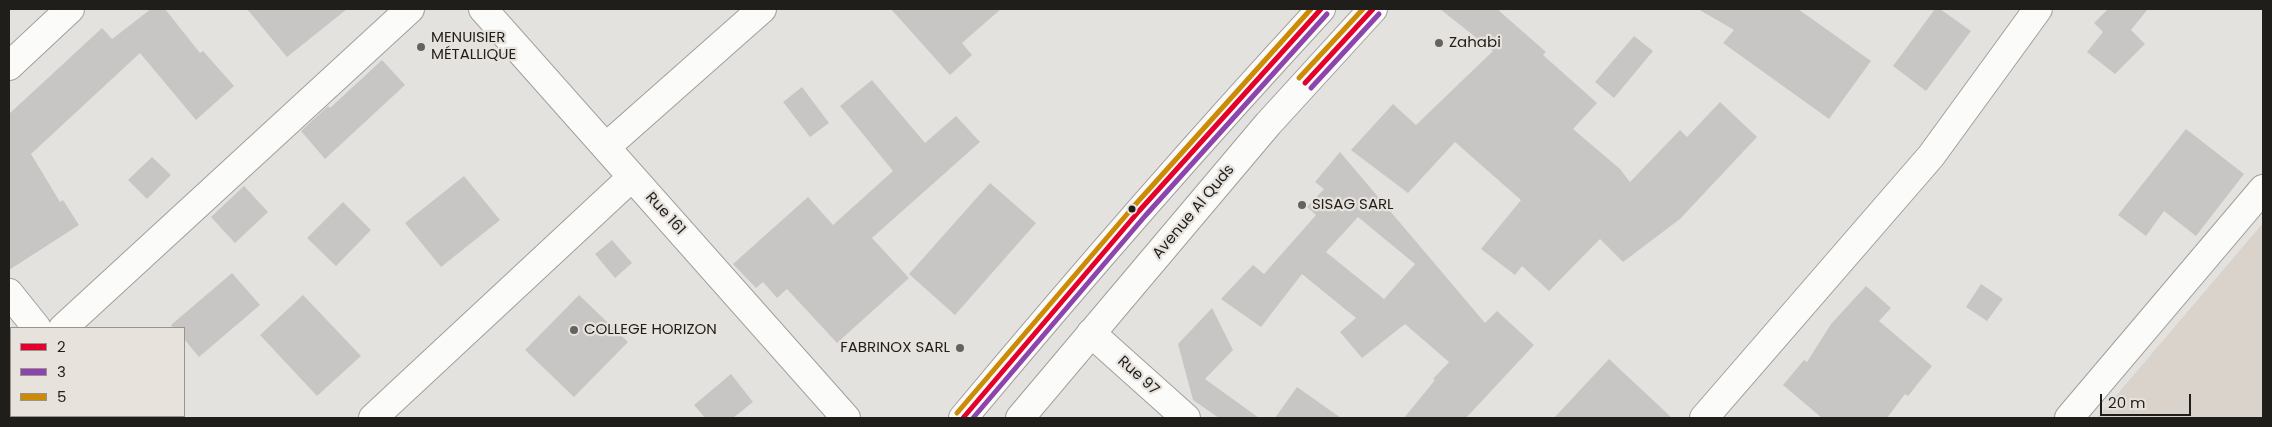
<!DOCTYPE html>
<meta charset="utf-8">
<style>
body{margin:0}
#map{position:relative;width:2272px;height:427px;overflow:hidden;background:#e4e2df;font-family:Poppins,sans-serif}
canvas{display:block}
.frame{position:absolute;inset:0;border:10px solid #1f1e1b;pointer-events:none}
.legend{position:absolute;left:10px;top:327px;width:175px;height:90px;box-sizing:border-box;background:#e7e2dc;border:1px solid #97948f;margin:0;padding:6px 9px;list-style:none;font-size:15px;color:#1f1e1b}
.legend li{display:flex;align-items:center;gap:10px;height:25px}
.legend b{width:25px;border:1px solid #97948f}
.scale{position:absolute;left:2100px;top:394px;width:91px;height:22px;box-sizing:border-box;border:2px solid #1f1e1b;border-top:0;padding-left:6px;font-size:15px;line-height:18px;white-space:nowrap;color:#1f1e1b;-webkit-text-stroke:4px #e7e2dc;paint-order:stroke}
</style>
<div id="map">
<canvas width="2272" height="427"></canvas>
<div class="frame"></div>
<ul class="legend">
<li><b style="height:6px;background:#e4002b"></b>2</li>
<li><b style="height:6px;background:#8e44ad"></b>3</li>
<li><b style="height:6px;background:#cc8b05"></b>5</li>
</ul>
<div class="scale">20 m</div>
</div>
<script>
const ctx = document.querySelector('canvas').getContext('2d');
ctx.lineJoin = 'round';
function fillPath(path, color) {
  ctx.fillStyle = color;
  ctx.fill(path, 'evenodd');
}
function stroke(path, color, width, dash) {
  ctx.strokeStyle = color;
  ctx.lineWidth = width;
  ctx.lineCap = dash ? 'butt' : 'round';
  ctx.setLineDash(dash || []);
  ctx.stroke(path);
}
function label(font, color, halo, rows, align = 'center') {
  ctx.font = font + ' Poppins,sans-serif';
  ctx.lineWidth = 4.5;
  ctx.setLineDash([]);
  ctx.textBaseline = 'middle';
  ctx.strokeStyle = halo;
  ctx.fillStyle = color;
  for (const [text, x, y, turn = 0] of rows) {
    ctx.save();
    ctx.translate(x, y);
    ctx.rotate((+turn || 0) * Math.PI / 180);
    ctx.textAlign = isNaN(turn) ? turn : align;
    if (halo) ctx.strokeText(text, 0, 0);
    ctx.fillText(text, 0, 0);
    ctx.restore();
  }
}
fillPath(new Path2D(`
 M2263,223V418H2097Z`), '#dad3cc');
fillPath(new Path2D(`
 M151,9H165L200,53L203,51L234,86L196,120L140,53L31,154L60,202L63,200L79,225L9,270V114L102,28L112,39Z
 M247,9H347L287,57Z
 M891,9H1001L962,43L972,55L950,75Z
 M1440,9H1497L1546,52L1543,55L1597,103L1573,129L1620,169L1630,182L1680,130L1687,137L1720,102L1757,137L1680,219L1623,262L1600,239L1549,291L1522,266L1515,275L1481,249L1521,200L1455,142L1408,193L1351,150L1393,104L1416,125L1493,51Z
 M1698,9H1798L1871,61L1829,119L1723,43L1734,30Z
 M1935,9H1940L1971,31L1926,91L1893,66Z
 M2108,9H2148L2131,30L2145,44L2115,74L2087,52L2103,32L2094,23Z
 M1634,36L1653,51L1614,98L1595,82Z
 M382,60L405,85L325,159L301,131L328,106L330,108Z
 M872,80L925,143L956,116L980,142L872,238L909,278L837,343L787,289L777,298L763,282L756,288L733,264L808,197L833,225L893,171L840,106Z
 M802,87L829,123L810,137L783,102Z
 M2186,129L2244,174L2196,236L2164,211L2146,236L2118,215Z
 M1340,152L1485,323L1497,311L1534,345L1466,418H1404L1435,380L1433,379L1449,362L1405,324L1362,358L1340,332L1356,318L1302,274L1261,327L1221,299L1253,265L1264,274L1316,215L1307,207L1324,189L1315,182ZM1358,217L1415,264L1384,299L1326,252Z
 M152,157L171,175L147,199L128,180Z
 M464,176L500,220L441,267L405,223Z
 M990,183L1036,223L955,315L909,274Z
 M244,186L268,212L235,243L211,217Z
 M343,202L371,230L336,266L307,238Z
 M612,240L632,263L615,278L595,254Z
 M232,273L260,305L199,357L184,339V328H174L171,325Z
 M1981,284L2003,299L1987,321L1966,307Z
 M1866,286L1891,308L1879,321L1932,366L1908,396L1905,394L1887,418H1822L1783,385L1804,360L1807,362L1831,324Z
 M303,295L361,356L317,396L260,335Z
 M579,295L628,342L574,397L525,350Z
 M1212,308L1233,350L1205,379L1259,418H1219L1193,400L1178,344Z
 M1609,359L1672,418H1554Z
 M731,374L753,402L733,418H705L694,405Z
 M1297,387L1341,418H1275Z`), '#c7c6c4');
const minor = new Path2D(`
 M483,9L846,418
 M9,66L70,9
 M606,147L762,9
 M9,293L37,328
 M63,328L410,9
 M1091,333L1186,418
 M373,418L632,177
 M1704,418L1931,156L2038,9
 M2069,418L2263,189`);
const major = new Path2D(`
 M963,418C1079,279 1198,142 1321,9
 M1020,418L1268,124L1373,9`);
stroke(minor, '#a19f9c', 30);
stroke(major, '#a19f9c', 30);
stroke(minor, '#fbfbfa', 28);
stroke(major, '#fbfbfa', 28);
stroke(new Path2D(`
 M1305,83L1373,9
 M963,418L1139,211L1321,9`), '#e4002b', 5);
stroke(new Path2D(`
 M1311,88L1379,14
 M973,418L1145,216L1327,14`), '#8e44ad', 5);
stroke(new Path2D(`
 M1299,78L1363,9
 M957,413L1134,206L1311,9`), '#cc8b05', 5);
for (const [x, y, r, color] of [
 [1439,43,5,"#646360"],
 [421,47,5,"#646360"],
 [1302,205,5,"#646360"],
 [1132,209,4.5,"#1f1e1b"],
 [574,330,5,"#646360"],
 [960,348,5,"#646360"]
]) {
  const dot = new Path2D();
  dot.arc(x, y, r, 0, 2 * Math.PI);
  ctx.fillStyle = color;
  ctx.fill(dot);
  stroke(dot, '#e7e2dc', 2);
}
label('15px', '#1f1e1b', '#e7e2dc', [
 ["MENUISIER",431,38],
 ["MÉTALLIQUE",431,55],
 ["Zahabi",1449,43],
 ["SISAG SARL",1312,205],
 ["COLLEGE HORIZON",584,330],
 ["FABRINOX SARL",950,348,"right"]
], 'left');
label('15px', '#1f1e1b', '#e7e2dc', [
 ["Avenue Al Quds",1194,212,-50],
 ["Rue 161",665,214,48],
 ["Rue 97",1138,376,42]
]);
</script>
